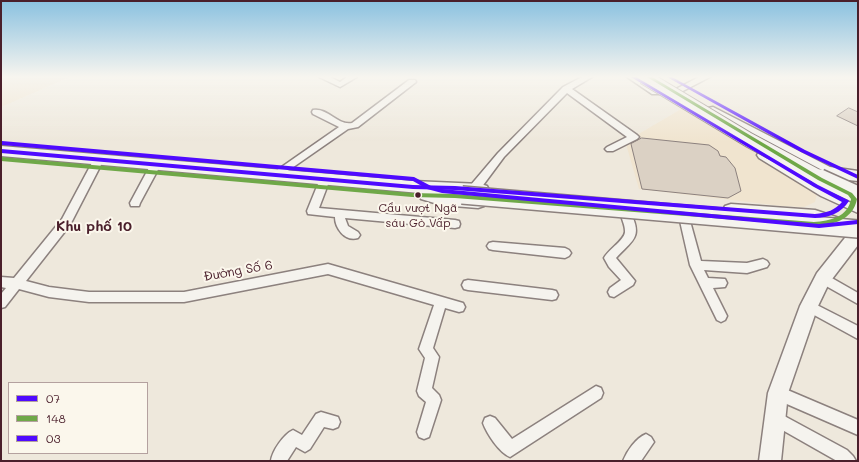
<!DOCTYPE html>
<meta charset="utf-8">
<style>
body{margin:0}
#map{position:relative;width:859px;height:462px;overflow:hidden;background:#eee8dc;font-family:Mali,sans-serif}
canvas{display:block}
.frame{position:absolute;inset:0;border:2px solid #4a1f2b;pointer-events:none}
.legend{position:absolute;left:8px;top:382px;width:140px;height:72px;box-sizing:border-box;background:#fbf7ec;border:1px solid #b4a19f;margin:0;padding:5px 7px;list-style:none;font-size:12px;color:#4a1f2b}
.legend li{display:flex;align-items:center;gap:8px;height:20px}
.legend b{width:20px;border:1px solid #b4a19f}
</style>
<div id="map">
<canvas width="859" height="462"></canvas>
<div class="frame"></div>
<ul class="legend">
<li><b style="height:5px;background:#4f0aff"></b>07</li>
<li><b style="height:5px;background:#6fa848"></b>148</li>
<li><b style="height:5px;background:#4f0aff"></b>03</li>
</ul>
</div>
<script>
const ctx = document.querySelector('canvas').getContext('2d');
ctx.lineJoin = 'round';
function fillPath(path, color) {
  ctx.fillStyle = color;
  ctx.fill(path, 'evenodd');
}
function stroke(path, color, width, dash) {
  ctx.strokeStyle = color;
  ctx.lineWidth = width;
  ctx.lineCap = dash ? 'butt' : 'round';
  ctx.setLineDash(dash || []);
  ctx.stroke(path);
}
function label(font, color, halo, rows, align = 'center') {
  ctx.font = font + ' Mali,sans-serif';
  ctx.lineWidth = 4;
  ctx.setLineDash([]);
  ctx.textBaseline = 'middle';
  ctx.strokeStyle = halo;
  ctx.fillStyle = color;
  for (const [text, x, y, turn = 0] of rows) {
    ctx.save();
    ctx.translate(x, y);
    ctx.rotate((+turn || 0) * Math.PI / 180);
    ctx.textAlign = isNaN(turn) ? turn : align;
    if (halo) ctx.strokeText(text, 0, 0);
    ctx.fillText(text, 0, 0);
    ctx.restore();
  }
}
fillPath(new Path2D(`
 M1,77H70L1,107Z
 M683,108L796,176L817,194L815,202L804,207L782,206L639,189L626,144L630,139Z`), '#f0e4cf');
const building = new Path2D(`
 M849,108L858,112V126L837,116Z
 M642,138L709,145L718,151L720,156L726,157L735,168L741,191L728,198L642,189L631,144Z`);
fillPath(building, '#dbd1c4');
stroke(building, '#8c817e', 1);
const street = new Path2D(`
 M319,77H330L340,82L347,77H357L340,87Z
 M582,77H592L572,89L637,135L639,137L637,139L613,151H607L605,149L607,147L627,137L567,93L504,157L478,192H470L469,189L470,186L498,153L563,87Z
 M699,77H710L679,93H673L672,91Z
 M409,80H415L416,82L358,127L348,129L279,177H273L271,175L273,173L339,127L313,114L312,112L313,110C327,107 338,126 352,123Z
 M99,156L104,159L70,225L26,281L49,287L89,292H184L328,264L463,303L465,307L463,311L459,312L445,308L433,348L439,357L432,388L439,395L441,400L429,437L424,439L419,437L417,432L426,402L419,396L417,391L425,358L419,349L434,305L328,274L184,302H89L49,297L19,289L5,307L1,308V294L6,288L1,287V277L14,278L62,219L94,159Z
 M156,161L161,164L140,203L139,206H131L130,203L151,164Z
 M325,176L330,179L319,208L455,220L459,221L460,224L459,227L455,228L345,218L348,226L358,232L360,235L358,238C345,242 335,228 335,217L308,214L307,211L320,179Z
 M626,211L630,212C644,238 631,241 616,258L635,281L633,285L614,297L610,296L608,292L610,288L621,280L609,267L604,258C609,249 626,239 625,231C625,225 622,220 621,215L622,212Z
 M685,217L689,218L690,221L701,261L747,263L763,259L767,261L769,264L767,267L747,273L704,270L708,278L725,279L727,283L725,287L713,288L727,316L725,320L721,322L717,320L690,265L680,221L681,218Z
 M493,242L565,248L569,250L571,253L569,256L565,258L493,250L489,249L487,246L489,243Z
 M823,273L858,293V304L819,282L817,278L819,274Z
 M468,280L552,290L556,291L558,295L556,299L552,300L468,290L464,289L462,285L464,281Z
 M809,301L858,326V339L805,310L803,306L805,302Z
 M596,386L601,388L603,393L601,398L510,457C499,452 487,434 483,423L485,418L490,416L495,418L512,439Z
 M778,386L858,420V435L773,398L771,393L773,388Z
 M775,411L847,450L853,456L856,461H837L770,423L768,418L770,413Z
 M321,412L338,417L340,422L338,427L333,429L324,427L310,449L305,452L296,447L287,461H271C272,451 284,434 293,430L302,435L316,414Z
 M646,434L651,437L654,442L641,461H623C627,451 636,438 646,434Z`);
const secondary = new Path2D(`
 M858,227V245L829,283L818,306L788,393L781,461H759L768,393L800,306L817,273L852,229Z`);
const primary = new Path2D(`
 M627,77H642L662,88L663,91L662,94H652Z
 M713,107L830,167L858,171V181L848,180L846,183L841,184L836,183L708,114L706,111L708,108Z
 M1,146L413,181L481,184L487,186L489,190L487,194L481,196L458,195L484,198L486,202L484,206L478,208L441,205L421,199L419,195L420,193L1,156Z
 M764,150L769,152L833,188L858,200V213L821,196L759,158L757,155L759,152Z
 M731,204L815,210L845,220L847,224L845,228L839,230L814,222L731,216L725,214L723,210L725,206Z`);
stroke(street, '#8c817e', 3);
stroke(secondary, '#8c817e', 3);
stroke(primary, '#8c817e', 3);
fillPath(street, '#f5f3ee');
fillPath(secondary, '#f5f3ee');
fillPath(primary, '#f5f3ee');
const primaryBridgeFar1 = new Path2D(`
 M644,77L749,140L822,179`);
const primaryBridge = new Path2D(`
 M820,178L858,195
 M462,195L858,229`);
stroke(primaryBridgeFar1, '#8c817e', 16, []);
stroke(primaryBridge, '#8c817e', 20, []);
stroke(primaryBridgeFar1, '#f5f3ee', 14);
stroke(primaryBridge, '#f5f3ee', 17);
fillPath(new Path2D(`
 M631,77H636L818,185L848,200L849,201C841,213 829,218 815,218L455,190L413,189L1,153V149L413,185L455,186L815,214C827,213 835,210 842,202L814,187Z`), '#4f0aff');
fillPath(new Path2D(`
 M647,77H652L822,178L852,193L857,199C853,220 833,225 814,226L455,198L412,197L1,161V157L412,193L455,194L814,222C830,221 848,217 851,199L848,195L818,180Z`), '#6fa848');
fillPath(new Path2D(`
 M667,77H672L805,150L858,175V179L801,152Z
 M2,141L414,177L431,186L442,189L819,224L857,220H858V224L819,228L442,193L427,189L413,181L2,145L1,144V142Z`), '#4f0aff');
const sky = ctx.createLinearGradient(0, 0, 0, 142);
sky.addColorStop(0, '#8ac1e0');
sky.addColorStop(0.54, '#f7f5ef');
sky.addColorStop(1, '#f7f5ef00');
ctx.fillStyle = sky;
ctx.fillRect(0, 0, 859, 142);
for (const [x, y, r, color] of [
 [418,195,3.5,"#4a1f2b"]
]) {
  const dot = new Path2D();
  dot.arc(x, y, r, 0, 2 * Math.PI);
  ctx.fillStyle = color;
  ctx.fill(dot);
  stroke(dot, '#fbf7ec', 1.5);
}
label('12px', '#4a1f2b', '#fbf7ec', [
 ["Cầu vượt Ngã",418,208],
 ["sáu Gò Vấp",418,223]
]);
label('13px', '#4a1f2b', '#fbf7ec', [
 ["Đường Số 6",238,271,-10]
]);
label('bold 14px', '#4a1f2b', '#fbf7ec', [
 ["Khu phố 10",94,227]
]);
</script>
